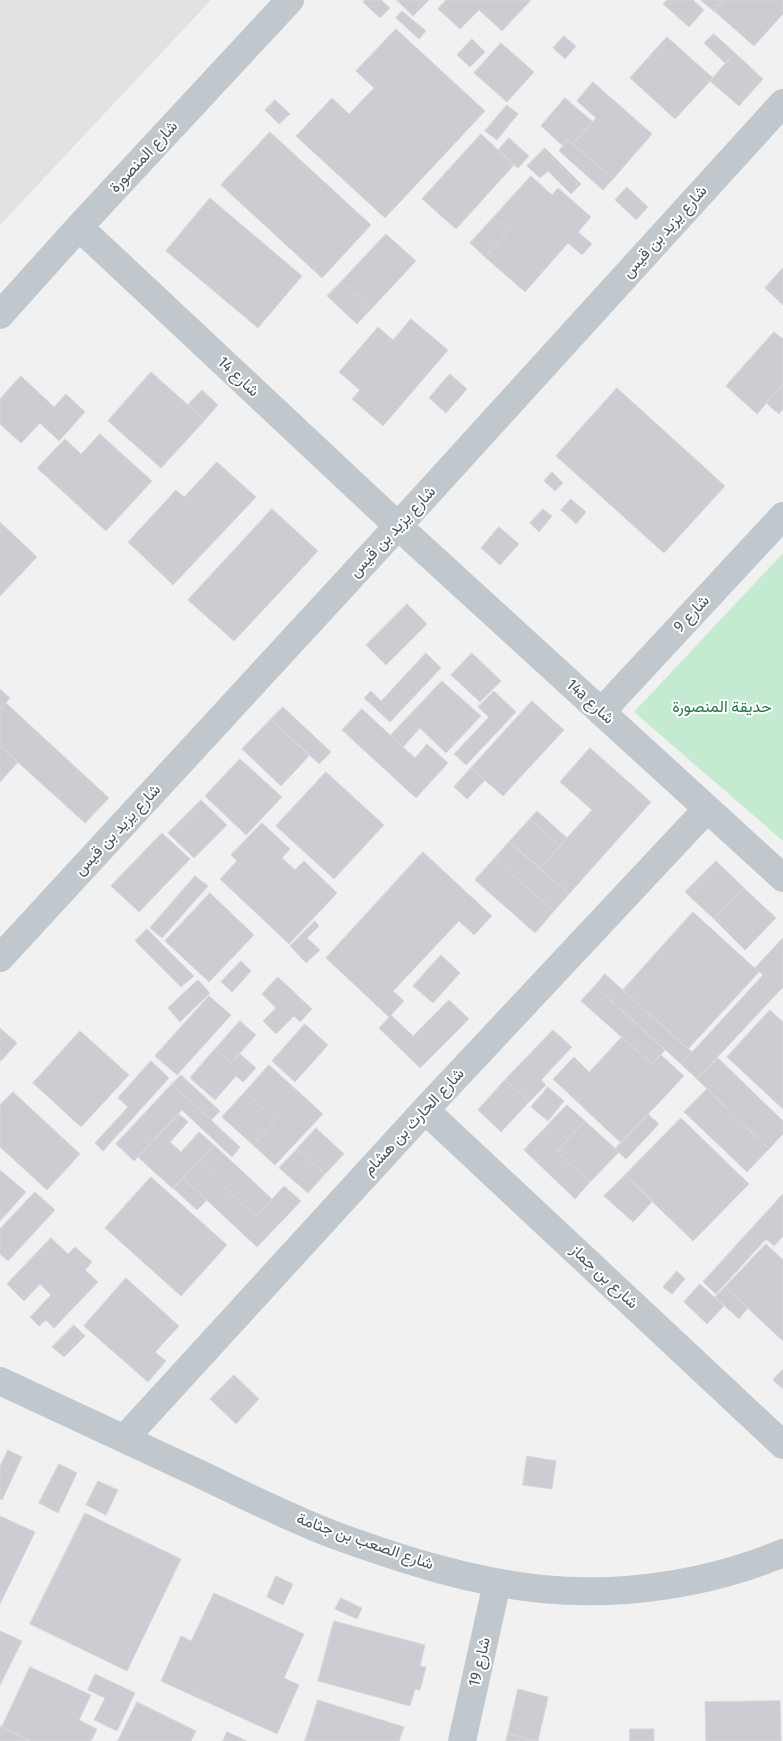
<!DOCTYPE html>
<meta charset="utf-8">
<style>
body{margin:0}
canvas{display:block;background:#f2f1f1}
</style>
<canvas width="783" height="1741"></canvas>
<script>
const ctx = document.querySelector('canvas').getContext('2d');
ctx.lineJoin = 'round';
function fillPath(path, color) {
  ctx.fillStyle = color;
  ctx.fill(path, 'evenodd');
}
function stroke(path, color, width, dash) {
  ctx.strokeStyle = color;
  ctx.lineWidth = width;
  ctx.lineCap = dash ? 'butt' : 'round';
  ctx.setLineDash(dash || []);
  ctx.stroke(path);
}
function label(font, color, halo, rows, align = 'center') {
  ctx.font = font + ' "Fira Sans Condensed",Vazirmatn,sans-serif';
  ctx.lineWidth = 4;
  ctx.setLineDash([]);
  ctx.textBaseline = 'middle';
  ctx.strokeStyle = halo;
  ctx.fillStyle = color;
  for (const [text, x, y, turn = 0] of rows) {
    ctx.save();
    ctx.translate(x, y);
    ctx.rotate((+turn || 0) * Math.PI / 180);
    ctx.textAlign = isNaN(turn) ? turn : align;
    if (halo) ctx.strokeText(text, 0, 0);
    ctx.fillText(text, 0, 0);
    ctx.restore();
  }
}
fillPath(new Path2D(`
 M0,0H211L0,225Z`), '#e3e2e2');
fillPath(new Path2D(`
 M783,553V841L634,712Z`), '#c4ebd1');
const building = new Path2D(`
 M365,0H381L390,8L380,18L363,2Z
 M397,0H429L413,16Z
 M446,0H531L502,31L479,10L460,29L438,9Z
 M667,0H693L704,10L689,27L663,4Z
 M701,0H724L714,11Z
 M724,0H783V14L754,46L714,11Z
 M402,11L426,31L419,39L396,18Z
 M396,29L485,111L385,218L296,136L332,98L349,114L374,88L356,71Z
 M714,34L735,53L725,63L704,43Z
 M564,36L576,46L565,59L553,48Z
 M667,37L713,78L675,119L630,78Z
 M472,39L485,52L470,67L457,55Z
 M501,43L534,72L507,102L474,73Z
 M735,53L763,79L739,106L710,81Z
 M593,82L652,134L613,179L573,144L596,118L577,101Z
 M565,98L593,122L573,144L568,139L563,146L541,126Z
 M275,100L290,114L279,124L265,110Z
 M507,105L518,114L497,140L485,131Z
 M270,132L371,225L322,278L221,185Z
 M481,134L514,165L456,229L422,199Z
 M509,138L529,156L518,168L498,150Z
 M568,139L613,179L603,190L559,151Z
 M545,148L581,184L571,194L548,171L540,178L527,166Z
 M531,176L552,195L558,188L591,217L578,232L592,244L582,255L568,243L525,292L485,257L508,231L493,218Z
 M627,187L648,207L636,220L615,200Z
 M210,198L302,276L258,328L166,251Z
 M493,218L508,231L485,257L470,243Z
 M386,234L416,261L371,309L341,282Z
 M783,268V305L765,288Z
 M341,282L371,309L357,324L327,296Z
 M411,319L448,350L383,426L352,399L360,390L339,372L378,327L393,340Z
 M774,332L783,339V384L757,414L726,386Z
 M151,372L205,420L161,468L108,421Z
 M450,374L467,389L446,413L429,398Z
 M21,376L54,407L66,394L85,412L59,441L40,423L21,443L0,424V399Z
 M783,384V409L779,414L766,403Z
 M617,388L725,486L664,553L556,456Z
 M202,390L218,405L205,420L188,405Z
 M100,434L152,481L106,531L37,468L65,439L81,454Z
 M217,462L256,497L173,585L128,542L176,490L184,497Z
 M552,472L563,483L555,491L544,481Z
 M571,499L586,512L576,524L561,510Z
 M272,509L318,551L234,641L188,600Z
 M543,509L552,516L539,532L530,523Z
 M0,522L37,557L0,596Z
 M499,527L519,544L500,565L481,548Z
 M407,604L427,624L386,665L366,645Z
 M426,653L441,668L390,722L364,698L371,691L381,701Z
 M472,653L501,681L480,702L451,675Z
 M442,681L481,716L446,753L420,728L403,747L391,735Z
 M0,689L10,698L0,710Z
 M494,691L516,712L466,765L454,754L489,717L478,707Z
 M532,701L564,730L503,796L471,768Z
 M6,703L109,798L85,823L0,746V710Z
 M283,707L331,752L319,764L271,719Z
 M362,709L415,758L427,744L448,763L416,798L342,730Z
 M271,719L309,756L281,786L242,749Z
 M0,746L18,762L0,782Z
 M590,748L651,802L569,894L540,868L592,810L560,782Z
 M240,759L282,797L246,835L205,796Z
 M471,768L485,780L467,799L454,787Z
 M326,772L384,825L334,879L276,826Z
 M201,800L227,825L194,858L168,833Z
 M537,811L567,838L560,846L530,819Z
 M530,819L560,846L540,868L509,842Z
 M262,823L290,849L282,858L295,870L304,861L337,893L289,944L220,879L237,861L231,855Z
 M162,833L190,859L139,912L111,886Z
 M509,842L569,894L554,911L494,859Z
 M423,852L492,916L474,935L459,921L393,991L404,1001L389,1017L326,958Z
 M494,859L554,911L535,933L475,880Z
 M716,861L744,888L714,919L685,892Z
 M195,876L208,886L162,938L150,928Z
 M744,888L776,918L745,950L714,919Z
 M210,893L254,935L209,982L165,941Z
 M693,912L759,972L688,1049L623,990Z
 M315,921L319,926L307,938L320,950L306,963L290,946Z
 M147,929L194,976L181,987L135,941Z
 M783,938V987L697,1079L681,1064L763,975L755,968Z
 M441,955L460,973L433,1003L413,986Z
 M241,961L251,971L232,992L221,982Z
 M605,974L692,1052L681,1064L595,986Z
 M278,977L312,1009L300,1022L294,1016L276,1034L263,1021L276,1008L262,994Z
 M198,980L210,993L180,1022L168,1008Z
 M595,986L665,1050L652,1064L581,1001Z
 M209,996L231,1015L177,1075L155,1056Z
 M449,1000L469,1019L420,1068L379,1028L391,1015L413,1036Z
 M770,1010L783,1022V1109L727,1057Z
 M240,1021L256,1035L231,1063L215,1049Z
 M305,1024L328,1045L295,1082L272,1061Z
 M0,1028L17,1043L1,1061L0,1060Z
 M553,1030L572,1047L541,1080L546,1085L529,1102L505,1080Z
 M80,1031L129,1075L81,1127L33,1083Z
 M622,1037L652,1064L661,1055L684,1076L621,1143L553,1079L574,1057L589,1072Z
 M215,1049L231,1063L240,1054L256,1068L243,1082L236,1076L215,1100L190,1078Z
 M718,1058L783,1121V1134L769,1149L697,1079Z
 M151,1061L169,1078L103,1151L95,1143L128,1107L118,1098Z
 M269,1065L323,1114L275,1165L253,1145L276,1119L245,1092Z
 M181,1075L220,1111L211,1120L172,1084Z
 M505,1080L529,1102L501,1132L478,1110Z
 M172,1084L240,1147L232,1157L182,1110L134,1161L116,1144Z
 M548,1087L564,1101L548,1121L531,1107Z
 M707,1089L769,1149L747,1172L684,1112Z
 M13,1092L80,1154L47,1190L0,1147V1105Z
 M245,1092L276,1119L253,1145L222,1117Z
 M567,1105L585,1121L557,1152L590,1182L575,1199L524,1150Z
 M179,1114L188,1122L170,1142L181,1152L199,1132L214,1145L173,1189L138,1157Z
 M648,1114L659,1124L626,1159L615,1149Z
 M681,1118L749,1184L693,1241L625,1175Z
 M585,1121L619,1152L590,1182L557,1152Z
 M316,1128L344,1154L325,1174L297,1149Z
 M214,1145L272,1199L256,1217L198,1162Z
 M297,1149L325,1174L308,1193L279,1168Z
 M198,1162L256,1217L284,1186L301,1201L257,1247L183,1178Z
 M0,1170L26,1192L0,1221Z
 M625,1175L653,1201L633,1222L604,1196Z
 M151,1177L227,1245L181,1296L105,1228Z
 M183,1178L207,1200L197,1210L173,1188Z
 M35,1192L55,1210L8,1261L0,1254V1229Z
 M783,1194V1236L774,1246L766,1239L716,1294L703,1282Z
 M51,1238L68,1254L75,1247L92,1262L85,1270L98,1282L54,1328L46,1320L39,1326L30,1317L51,1295L40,1284L24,1301L7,1284Z
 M766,1244L783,1260V1341L725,1287Z
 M677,1271L685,1279L672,1294L663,1287Z
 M126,1278L179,1326L155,1352L166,1361L148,1382L84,1326Z
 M700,1284L724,1306L707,1324L684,1302Z
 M725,1287L748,1308L739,1319L715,1297Z
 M74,1325L85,1336L64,1357L52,1347Z
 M783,1369V1389L773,1380Z
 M234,1375L259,1399L236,1424L210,1399Z
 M8,1450L22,1457L2,1500L0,1499V1467Z
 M527,1456L556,1461L552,1489L523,1485Z
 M59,1464L77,1473L58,1513L39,1503Z
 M98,1481L118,1490L106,1515L86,1505Z
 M85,1513L181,1559L127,1671L30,1624Z
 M0,1516L35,1532L0,1604Z
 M276,1576L293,1584L283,1605L267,1597Z
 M214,1593L304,1634L284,1678L299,1685L277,1734L161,1681L181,1636L191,1641Z
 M341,1598L362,1608L357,1619L335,1609Z
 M334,1621L425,1645L420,1666L426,1667L420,1690L415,1689L410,1706L318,1681Z
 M0,1631L22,1641L0,1685Z
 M30,1667L91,1695L79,1720L97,1729L91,1741H29L2,1727Z
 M95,1674L135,1693L117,1731L94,1720L105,1698L88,1690Z
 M518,1689L548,1697L538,1741L508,1734Z
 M318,1700L404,1727L399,1741H305Z
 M780,1701L781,1741H706L705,1702Z
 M137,1702L196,1731L191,1741H118Z
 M0,1726L29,1740V1741H0Z
 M630,1729H654V1741H630Z
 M227,1732L247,1741H223Z
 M508,1734L538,1741H506Z`);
fillPath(building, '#cbcdd2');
stroke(building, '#d5d7db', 1);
stroke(new Path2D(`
 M79,227L398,526L783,878
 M0,315L79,227L290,0
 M601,712L783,516
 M0,958L398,526L783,103
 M425,1110L783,1445
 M0,1381C68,1413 136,1445 204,1476C248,1497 292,1519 337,1536C403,1560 472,1582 542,1589C622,1597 709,1584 783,1553
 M124,1439L425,1110L707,809
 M462,1741L497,1583`), '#c0c8cd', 28);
label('16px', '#4a545c', '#fff', [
 ["شارع المنصورة",144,157,-47],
 ["شارع يزيد بن قيس",665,232,-48],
 ["شارع 14",238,377,43],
 ["شارع يزيد بن قيس",393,532,-47],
 ["شارع 9",692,614,-47],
 ["14a شارع",590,702,42],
 ["شارع يزيد بن قيس",118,830,-47],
 ["شارع الحارث بن هشام",414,1122,-47],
 ["شارع بن جماز",604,1277,43],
 ["شارع الصعب بن جثامة",365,1542,19],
 ["شارع 19",480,1662,-77]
]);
label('16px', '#217748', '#fff', [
 ["حديقة المنصورة",722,708]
]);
</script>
